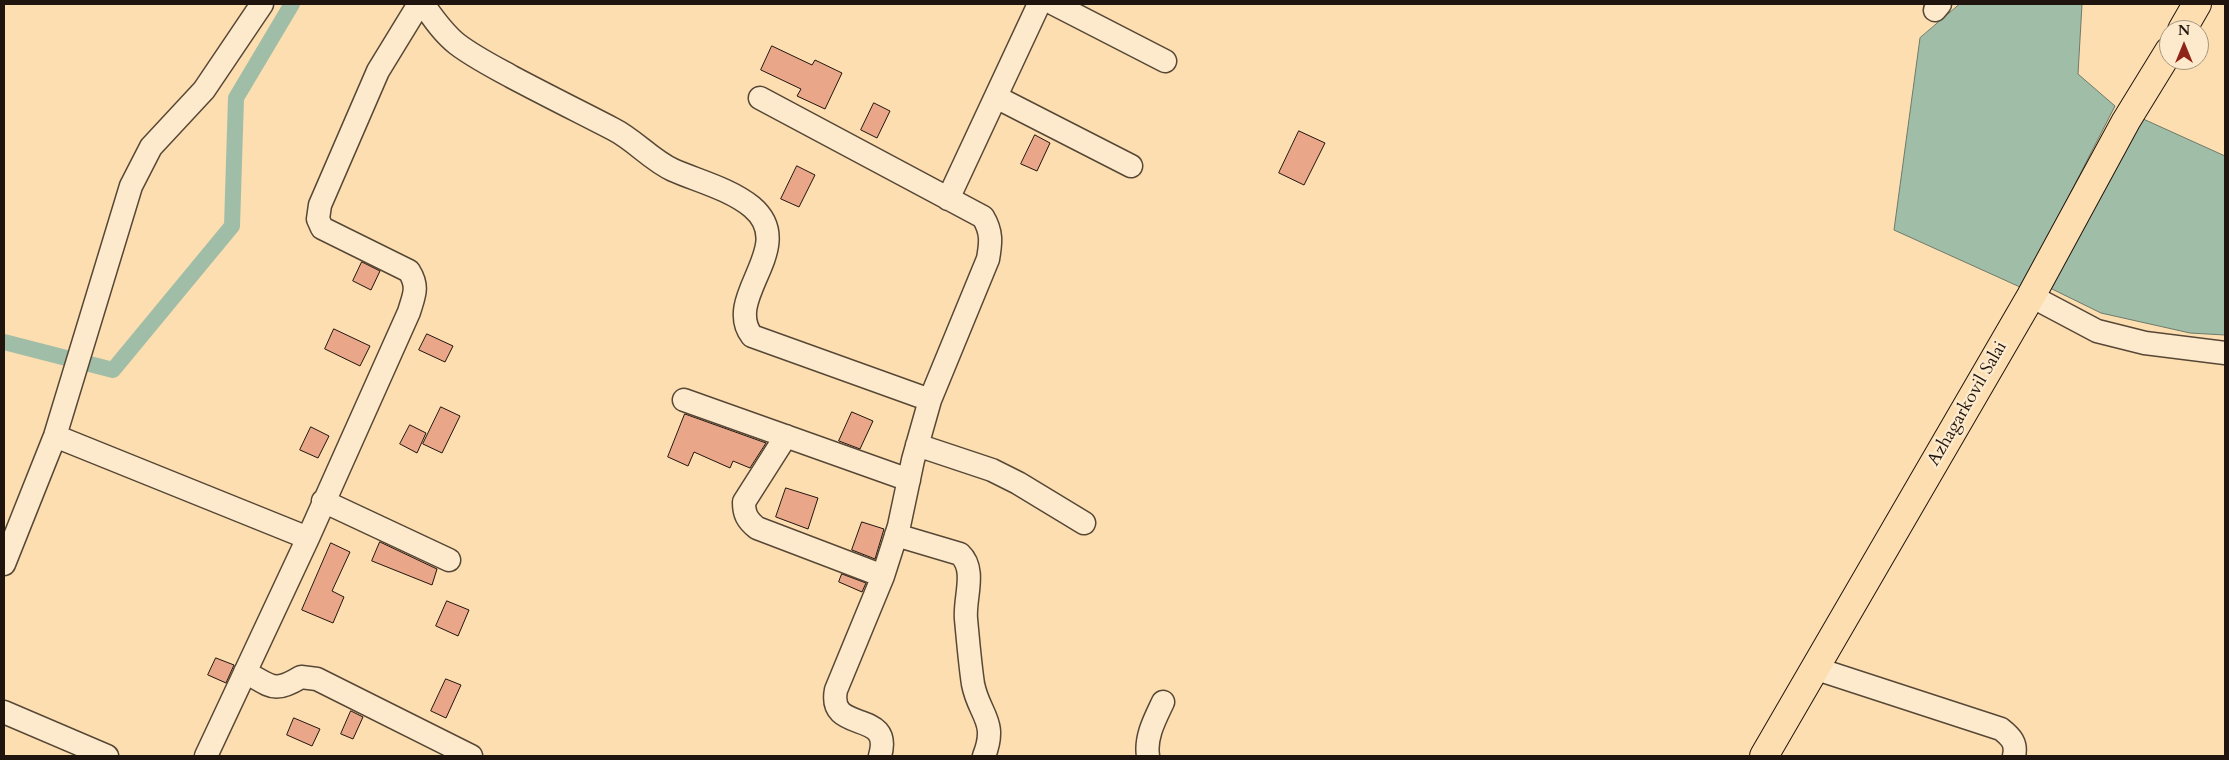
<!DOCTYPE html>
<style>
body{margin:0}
#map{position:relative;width:2229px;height:760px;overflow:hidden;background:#fcdeb0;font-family:Cardo,serif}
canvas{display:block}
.frame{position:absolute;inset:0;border:5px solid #20150e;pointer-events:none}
.north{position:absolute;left:2159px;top:20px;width:50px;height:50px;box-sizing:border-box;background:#fdeacc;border:1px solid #a59580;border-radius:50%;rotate:0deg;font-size:14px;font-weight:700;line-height:20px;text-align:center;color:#20150e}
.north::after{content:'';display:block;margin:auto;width:18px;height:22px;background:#8f2418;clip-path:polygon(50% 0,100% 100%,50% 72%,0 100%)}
</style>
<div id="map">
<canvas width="2229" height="760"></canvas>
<div class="frame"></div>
<div class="north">N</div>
</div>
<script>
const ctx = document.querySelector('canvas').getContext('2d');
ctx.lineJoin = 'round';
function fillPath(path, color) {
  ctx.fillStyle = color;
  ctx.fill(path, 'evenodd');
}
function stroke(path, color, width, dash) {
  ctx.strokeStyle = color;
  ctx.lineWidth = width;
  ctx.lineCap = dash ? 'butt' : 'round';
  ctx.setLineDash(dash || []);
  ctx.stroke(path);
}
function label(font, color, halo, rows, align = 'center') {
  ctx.font = font + ' Cardo,serif';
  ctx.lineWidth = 5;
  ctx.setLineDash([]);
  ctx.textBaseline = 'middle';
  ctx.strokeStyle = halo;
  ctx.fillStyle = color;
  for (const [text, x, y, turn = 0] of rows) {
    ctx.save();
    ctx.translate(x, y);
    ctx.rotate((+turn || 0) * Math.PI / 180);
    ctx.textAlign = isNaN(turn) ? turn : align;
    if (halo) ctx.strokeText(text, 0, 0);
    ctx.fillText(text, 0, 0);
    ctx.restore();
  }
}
const water = new Path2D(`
 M1960,4H2082L2078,74L2115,106L2055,223L2074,233L2141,118L2225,156V335L2190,333L2101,313L2050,288L2046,239L2020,287L1894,230L1920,38Z`);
fillPath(water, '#a0bda7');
stroke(water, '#6d7a6a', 1);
stroke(new Path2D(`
 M4,342L113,370L232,226L236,98L292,4`), '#a0bda7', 16);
const building = new Path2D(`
 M772,46L812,65L815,60L842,73L825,109L797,96L801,89L761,70Z
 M874,103L890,111L877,138L861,130Z
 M1299,131L1325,143L1304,185L1279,173Z
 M1035,135L1050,143L1037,171L1021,164Z
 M797,166L815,175L799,207L781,199Z
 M362,262L380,271L371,290L353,281Z
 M334,329L370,346L360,366L325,349Z
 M427,334L453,346L445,362L419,350Z
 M441,407L460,416L442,453L423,444Z
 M852,412L873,421L860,449L839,441Z
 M685,414L766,443L750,468L733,461L730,468L694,452L688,466L668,457Z
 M410,425L426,433L417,453L400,444Z
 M311,427L329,436L318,458L300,450Z
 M786,488L818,498L808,529L776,517Z
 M862,522L884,529L875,559L852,550Z
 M380,542L437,569L432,585L372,561Z
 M331,543L350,552L332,591L344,597L333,623L302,610Z
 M842,574L866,583L862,592L839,582Z
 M447,601L469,610L458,636L436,626Z
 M216,658L234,665L226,683L208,675Z
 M446,679L461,685L446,718L431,711Z
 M351,711L363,717L353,739L341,734Z
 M294,718L320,729L312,746L287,735Z`);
fillPath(building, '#eaa689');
stroke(building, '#20150e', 1);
const minor = new Path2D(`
 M423,4C433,18 443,33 457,44C474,57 494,67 512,77C546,95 580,112 613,129C635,140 651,160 673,170C698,181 730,189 752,207C799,247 722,297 752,336L930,400
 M1054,4L1165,61
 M1935,10L1940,4
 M996,97L1131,166
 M760,98L983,217C992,232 991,242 988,259L930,400L913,460L899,526L883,576L836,690C827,735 894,708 880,756
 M948,199L1039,4
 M2031,296L2097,331L2145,343L2225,353
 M684,400L909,480
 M55,436L308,538
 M786,436L744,502C744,514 747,520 757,528L883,576
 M917,445L992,470L1018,483L1084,523
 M323,501L449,560
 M896,535L960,554C977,570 964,598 966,619C968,640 970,664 973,684C979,715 998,721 984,756
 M4,564L55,436L131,186L151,147L204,90L262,4
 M1814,668L2001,729C2011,737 2017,743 2014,756
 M245,672C272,686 273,694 301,677L317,679L471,756
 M4,712L107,756
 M206,756L308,538L409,312C414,295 419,287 409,271L322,228L318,219L320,205L378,71L419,4
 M1148,756C1145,737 1155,719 1163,702`);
const major = new Path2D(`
 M2182,30L2197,4
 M1764,756L2031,296L2126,121L2169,51`);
stroke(minor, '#574736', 25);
stroke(major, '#20150e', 30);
stroke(minor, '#fdeacc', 22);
stroke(major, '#fcdeb0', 28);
label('18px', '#20150e', '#fdeacc', [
 ["Azhagarkovil Salai",1968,404,-60]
]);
</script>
